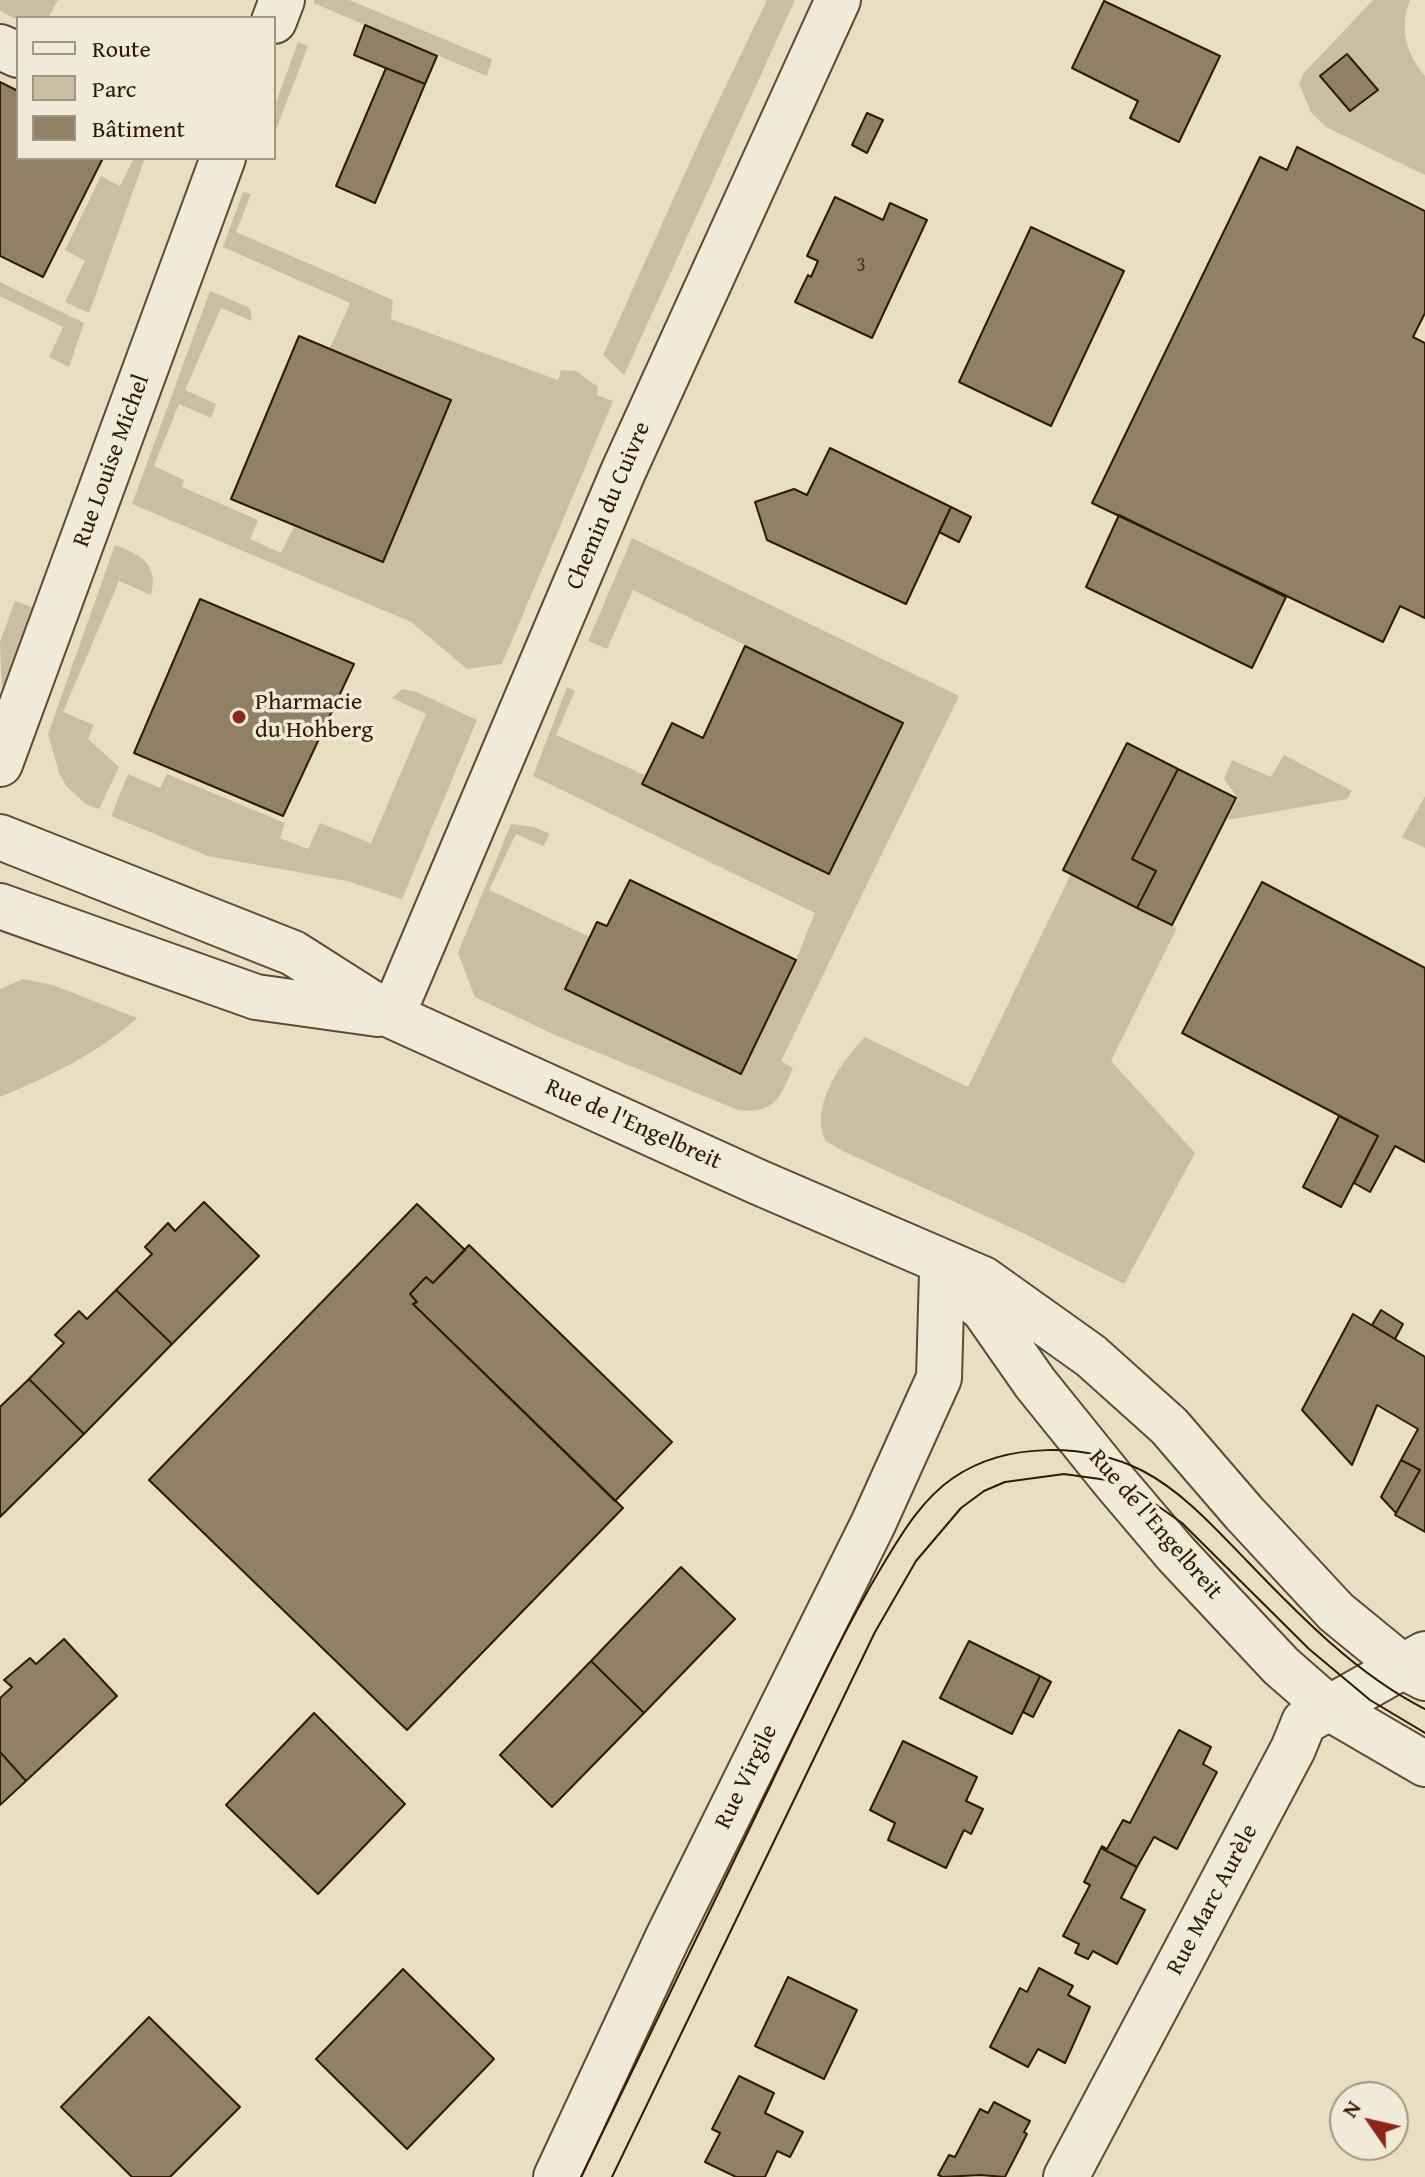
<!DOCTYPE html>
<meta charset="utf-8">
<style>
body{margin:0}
#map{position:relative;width:1425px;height:2177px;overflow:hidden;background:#e8dfc3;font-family:"Gentium Book Plus",serif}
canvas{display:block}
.legend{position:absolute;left:16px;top:16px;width:260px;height:144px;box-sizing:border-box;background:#f0ead8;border:2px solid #a49782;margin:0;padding:10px 14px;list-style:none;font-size:24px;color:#311a00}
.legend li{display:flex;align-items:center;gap:16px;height:40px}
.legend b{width:40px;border:2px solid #a49782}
.north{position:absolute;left:1329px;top:2081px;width:80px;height:80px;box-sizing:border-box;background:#f0ead8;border:2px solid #a49782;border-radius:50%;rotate:304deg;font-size:22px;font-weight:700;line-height:32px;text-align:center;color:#311a00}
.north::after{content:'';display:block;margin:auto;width:28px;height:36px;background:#8f2418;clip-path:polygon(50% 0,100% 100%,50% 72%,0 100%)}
</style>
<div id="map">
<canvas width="1425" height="2177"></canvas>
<ul class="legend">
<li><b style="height:10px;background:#f0ead8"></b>Route</li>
<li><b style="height:22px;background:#c9bea2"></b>Parc</li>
<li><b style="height:22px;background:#908065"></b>Bâtiment</li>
</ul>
<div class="north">N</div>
</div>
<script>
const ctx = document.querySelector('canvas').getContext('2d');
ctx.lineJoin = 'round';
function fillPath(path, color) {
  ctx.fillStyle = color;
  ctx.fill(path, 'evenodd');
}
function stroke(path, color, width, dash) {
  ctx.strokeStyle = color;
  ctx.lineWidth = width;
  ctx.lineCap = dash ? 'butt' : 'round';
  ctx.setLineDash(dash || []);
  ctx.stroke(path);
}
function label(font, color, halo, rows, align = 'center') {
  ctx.font = font + ' "Gentium Book Plus",serif';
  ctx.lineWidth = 7;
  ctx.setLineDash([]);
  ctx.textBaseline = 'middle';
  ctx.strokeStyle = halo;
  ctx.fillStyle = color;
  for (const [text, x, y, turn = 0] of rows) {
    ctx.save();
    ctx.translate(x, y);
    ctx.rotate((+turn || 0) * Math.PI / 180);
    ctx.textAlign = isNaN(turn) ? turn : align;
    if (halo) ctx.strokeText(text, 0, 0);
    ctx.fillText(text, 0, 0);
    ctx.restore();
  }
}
fillPath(new Path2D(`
 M0,0H58L48,18H18V20L0,11Z
 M314,0H349L492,59L487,76L313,3Z
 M767,0H795L624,375L603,355L699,142Z
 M1373,0H1410C1399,27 1406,54 1425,76V175L1326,127L1311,112L1299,84L1303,74Z
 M298,42L308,46L274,135V108Z
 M134,158H145L89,313L65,302L85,261L65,250L101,176L120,186Z
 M243,192L251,194L236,232L393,300L391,319L558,380L561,370L576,371L598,387L597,395L613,401L502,664L467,669L411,622L132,504L210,291L248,307L251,311L252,321L221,308L185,390L216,404L211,418L179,404L154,466L184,480L182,487L258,520L250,539L281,553L294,527L383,562L451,400L330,348L350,303L223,247Z
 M0,282L84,323L69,367L49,357L63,327L0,296Z
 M632,538L959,696L781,1061L793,1068C780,1098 775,1114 738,1110L555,1035L475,997L458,953L511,824L534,827L550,834L543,846L516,834L489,890L590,937L565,989L741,1074L796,960L815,913L533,776L567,687L575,691L556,735L647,776L643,785L829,874L903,723L633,590L607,649L588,641Z
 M115,545C141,555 159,564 151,595L119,581L63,712L94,725L88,739L119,767L99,809L87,805L67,787L59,773L48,734Z
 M15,601L34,608L2,696L0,642Z
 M402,689L417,692L477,720L402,899L347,881L208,856L111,816L128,774L160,788L167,774L285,823L280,838L308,849L320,823L371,843L426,714L392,698Z
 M1284,755L1352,791L1347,799L1227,820L1238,798L1224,779L1232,760L1271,777Z
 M1425,796V848L1402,837Z
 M1071,874L1177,928L1111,1061L1195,1153L1124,1284L1025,1234L845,1152L826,1141C808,1109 842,1060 865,1037L968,1087Z
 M23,979L53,985L137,1018C99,1053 48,1077 0,1097V989Z`), '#c9bea2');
const building = new Path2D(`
 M1104,1L1220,56L1179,142L1130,118L1138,101L1072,68Z
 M365,25L437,56L425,84L354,55Z
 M1347,54L1378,90L1350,111L1320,76Z
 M386,68L425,84L375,203L336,186Z
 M0,82L18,91V158H103L43,277L0,256Z
 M867,113L883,120L867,153L852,145Z
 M1297,147L1425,211V313L1413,337L1425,343V618L1400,606L1383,642L1092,503L1260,157L1287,170Z
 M835,197L883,220L890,203L927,220L872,338L795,302L808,275L811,277L818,261L807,256Z
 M1031,227L1124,271L1051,426L959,382Z
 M299,336L451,400L383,562L231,499Z
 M830,448L951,507L906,604L767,540L755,502L794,489L807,495Z
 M951,507L971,517L959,542L939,532Z
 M1119,515L1286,597L1252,668L1086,587Z
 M200,599L354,664L283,816L134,753Z
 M745,646L903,723L829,874L642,784L672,723L703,738Z
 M1127,743L1178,769L1132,859L1156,871L1137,908L1063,870Z
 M1178,769L1236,798L1172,925L1137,908L1156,871L1132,859Z
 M630,880L796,960L741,1074L565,989L597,922L607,926Z
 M1262,882L1425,968V1162L1395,1146L1370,1192L1354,1183L1378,1136L1182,1033Z
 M1339,1116L1378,1136L1341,1207L1303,1187Z
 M204,1202L259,1256L172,1344L116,1290L152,1254L145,1247L168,1223L175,1231Z
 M417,1204L465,1250L433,1283L426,1277L410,1294L417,1302L413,1304L623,1508L407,1730L149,1480Z
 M469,1245L672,1442L615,1501L413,1304L417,1302L410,1294L426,1277L433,1283Z
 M116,1290L172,1344L84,1434L29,1379L64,1343L55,1335L79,1311L87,1319Z
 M1381,1310L1403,1324L1395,1339L1372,1325Z
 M1353,1314L1425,1357V1532L1395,1515L1420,1470L1401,1460L1418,1429L1377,1405L1352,1465L1302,1410Z
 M29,1379L84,1434L0,1517V1407Z
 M1401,1460L1420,1470L1396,1513L1381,1497Z
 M681,1567L735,1619L644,1713L591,1661Z
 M64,1639L117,1696L26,1781L0,1752V1698L12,1687L4,1680L30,1658L36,1664Z
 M969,1641L1040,1676L1012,1734L940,1698Z
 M591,1661L644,1713L552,1807L500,1755Z
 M1040,1676L1051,1682L1033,1717L1023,1712Z
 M314,1713L405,1804L318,1894L226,1805Z
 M1179,1730L1211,1747L1203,1764L1217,1772L1177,1849L1154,1837L1137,1867L1101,1848L1102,1846L1107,1849L1123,1820L1130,1823Z
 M903,1741L977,1777L966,1801L983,1809L971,1834L964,1830L946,1868L888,1840L895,1823L870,1810Z
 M0,1752L26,1781L0,1805Z
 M1101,1848L1137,1867L1121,1898L1145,1910L1117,1964L1093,1951L1088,1959L1075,1953L1079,1944L1063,1936L1090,1885L1084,1882Z
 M1039,1968L1073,1986L1068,1995L1090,2007L1065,2063L1038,2049L1028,2067L990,2047L1020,1988L1027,1992Z
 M403,1969L494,2059L407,2149L316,2059Z
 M788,1977L857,2010L824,2079L755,2046Z
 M149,2017L240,2107L170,2177H132L61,2107Z
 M739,2076L774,2093L765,2113L803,2132L790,2157L777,2151L765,2177H736L705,2162L720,2133L712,2129Z
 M994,2102L1030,2121L1024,2132L1027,2134L1005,2177L980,2175L943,2177L938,2175L949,2155L955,2157L980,2109L988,2113Z`);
fillPath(building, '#908065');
stroke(building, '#311a00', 2);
const minor = new Path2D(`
 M274,21L282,0
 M0,47L18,55
 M0,764L223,158
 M0,837L293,953L392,1016L758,1182L983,1279L1091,1356L1169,1426L1244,1513L1336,1612L1402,1666L1425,1678
 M0,906L256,997L378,1014
 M392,1016L623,472L838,0
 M952,1282L984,1310L1035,1383L1114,1481L1176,1554L1281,1666L1329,1708L1425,1764
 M556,2177L667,1939L873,1524L939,1378L942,1273
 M1066,2177L1293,1749L1304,1722L1425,1654`);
stroke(minor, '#5f4b31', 48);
stroke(minor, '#f0ead8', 44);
stroke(new Path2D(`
 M581,2177C645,2045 708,1913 772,1782C807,1709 840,1637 881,1568C901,1535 921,1500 953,1478C1007,1441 1087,1443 1143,1471C1183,1492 1216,1529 1247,1561C1299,1615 1357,1675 1425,1709
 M612,2177L875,1632L916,1561L961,1508L984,1491L1005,1482L1064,1474L1114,1481L1141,1494L1182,1523L1309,1649L1370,1700L1425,1733`), '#311a00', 2);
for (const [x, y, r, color] of [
 [239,717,8,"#8f2418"]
]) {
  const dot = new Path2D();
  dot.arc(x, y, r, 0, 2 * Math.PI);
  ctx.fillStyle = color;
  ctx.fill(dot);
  stroke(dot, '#f0ead8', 3);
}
label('20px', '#493419', null, [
 ["3",861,266]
]);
label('24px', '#311a00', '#f0ead8', [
 ["Rue Louise Michel",112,461,-70],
 ["Chemin du Cuivre",609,506,-67],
 ["Rue de l'Engelbreit",633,1125,24],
 ["Rue de l'Engelbreit",1155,1525,49],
 ["Rue Virgile",747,1777,-64],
 ["Rue Marc Aurèle",1213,1900,-62]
]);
label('24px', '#311a00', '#f0ead8', [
 ["Pharmacie",255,703],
 ["du Hohberg",255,731]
], 'left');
</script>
